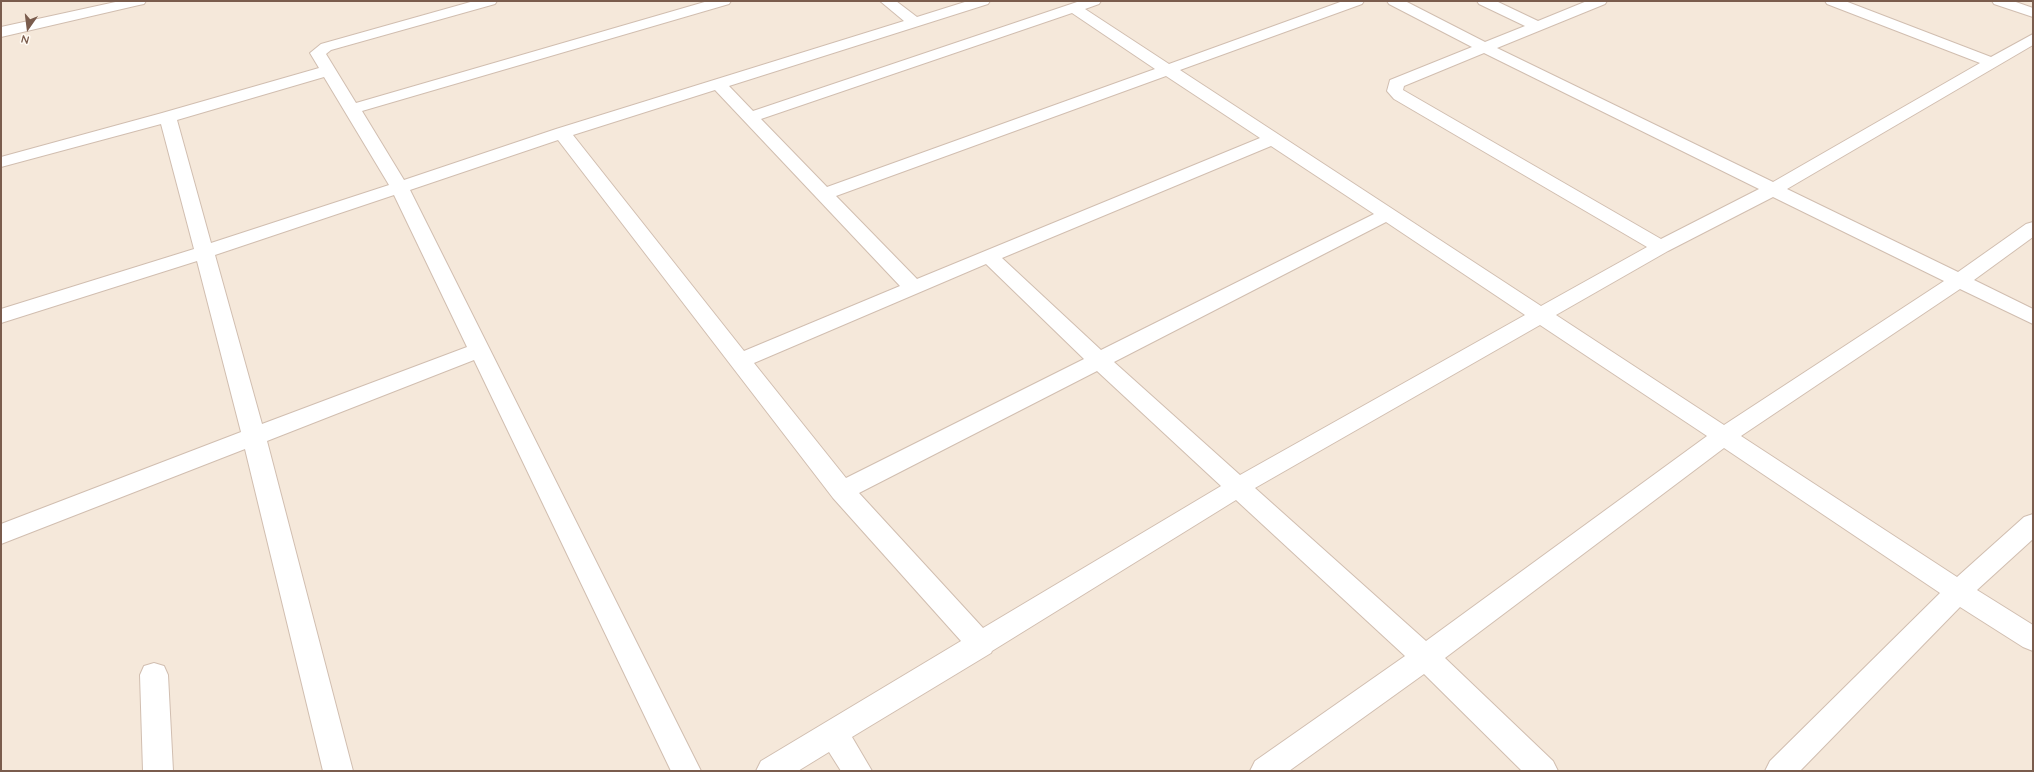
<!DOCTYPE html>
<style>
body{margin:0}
#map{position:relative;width:2034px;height:772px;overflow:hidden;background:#fdf6ec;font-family:Quicksand,sans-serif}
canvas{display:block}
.frame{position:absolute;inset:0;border:2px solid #7a5c4d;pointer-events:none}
.north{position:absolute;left:8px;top:8px;width:40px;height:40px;-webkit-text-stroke:3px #fffaf3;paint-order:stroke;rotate:194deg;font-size:11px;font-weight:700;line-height:16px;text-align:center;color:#7a5c4d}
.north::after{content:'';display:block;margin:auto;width:14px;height:18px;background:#7a5c4d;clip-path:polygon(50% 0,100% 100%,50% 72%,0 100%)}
</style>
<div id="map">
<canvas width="2034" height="772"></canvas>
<div class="frame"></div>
<div class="north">N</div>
</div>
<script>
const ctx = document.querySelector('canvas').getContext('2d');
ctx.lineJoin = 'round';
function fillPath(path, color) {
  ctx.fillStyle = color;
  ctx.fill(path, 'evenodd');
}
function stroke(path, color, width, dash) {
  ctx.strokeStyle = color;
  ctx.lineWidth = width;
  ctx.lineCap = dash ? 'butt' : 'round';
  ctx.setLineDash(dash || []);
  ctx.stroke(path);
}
fillPath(new Path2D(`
 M1,1H2033V771H1Z`), '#f5e8da');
const minor = new Path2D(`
 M120,1H146L144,4L139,5L1,37V27Z
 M474,1H497L495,4L331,50L326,54L356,103L708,1H731L729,4L362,111L404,180L556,129L904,21L880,1H896L917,17L968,1H990L988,4L729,86L753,111L1080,1H1101L1099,4L1085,9L1169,64L1343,1H1364L1362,4L1180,70L1541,306L1647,247L1394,99L1387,91L1390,80L1472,47L1389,4L1387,1H1405L1485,42L1525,26L1479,4L1477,1H1496L1538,21L1587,1H1607L1605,4L1497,48L1773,182L1980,63L1827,4L1825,1H1845L1991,57L2033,34V45L1787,189L1958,272L2026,224L2033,222V237L1974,280L2033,309V324L1960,289L1741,436L1957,577L2024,517L2033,514V539L1977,590L2033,625V651L2023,647L1960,607L1800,771H1765L1770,761L1940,593L1724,448L1445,658L1553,761L1558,771H1522L1424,674L1289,771H1250L1255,761L1405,656L1236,500L992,651L991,653L852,737L872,771H841L829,752L798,771H756L761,761L961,641L833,498L558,140L410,190L701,771H671L474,360L267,441L353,771H323L245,449L1,544V524L241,432L197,261L1,323V309L194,249L161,124L1,167V157L162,113L319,68L310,53L321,44ZM1072,13L1155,69L827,187L761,119ZM1484,53L1759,189L1661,239L1403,90L1404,86ZM1166,76L1260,138L917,279L836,196ZM324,77L389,185L211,243L177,120ZM715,90L900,286L744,351L573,135ZM1271,146L1374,214L1101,350L1002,258ZM394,195L467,347L262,424L215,255ZM1773,197L1944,281L1724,425L1556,315L1668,251ZM1386,222L1525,315L1240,475L1114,362ZM986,264L1084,359L846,478L754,363ZM1540,325L1707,436L1426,641L1255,488ZM1097,371L1221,486L983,628L859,493Z
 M1992,1H2013L2033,8V17L1994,4Z
 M154,663L164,666L168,675L173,771H143L140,675L144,666Z`);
stroke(minor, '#d1beb0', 2);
fillPath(minor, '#fff');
</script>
